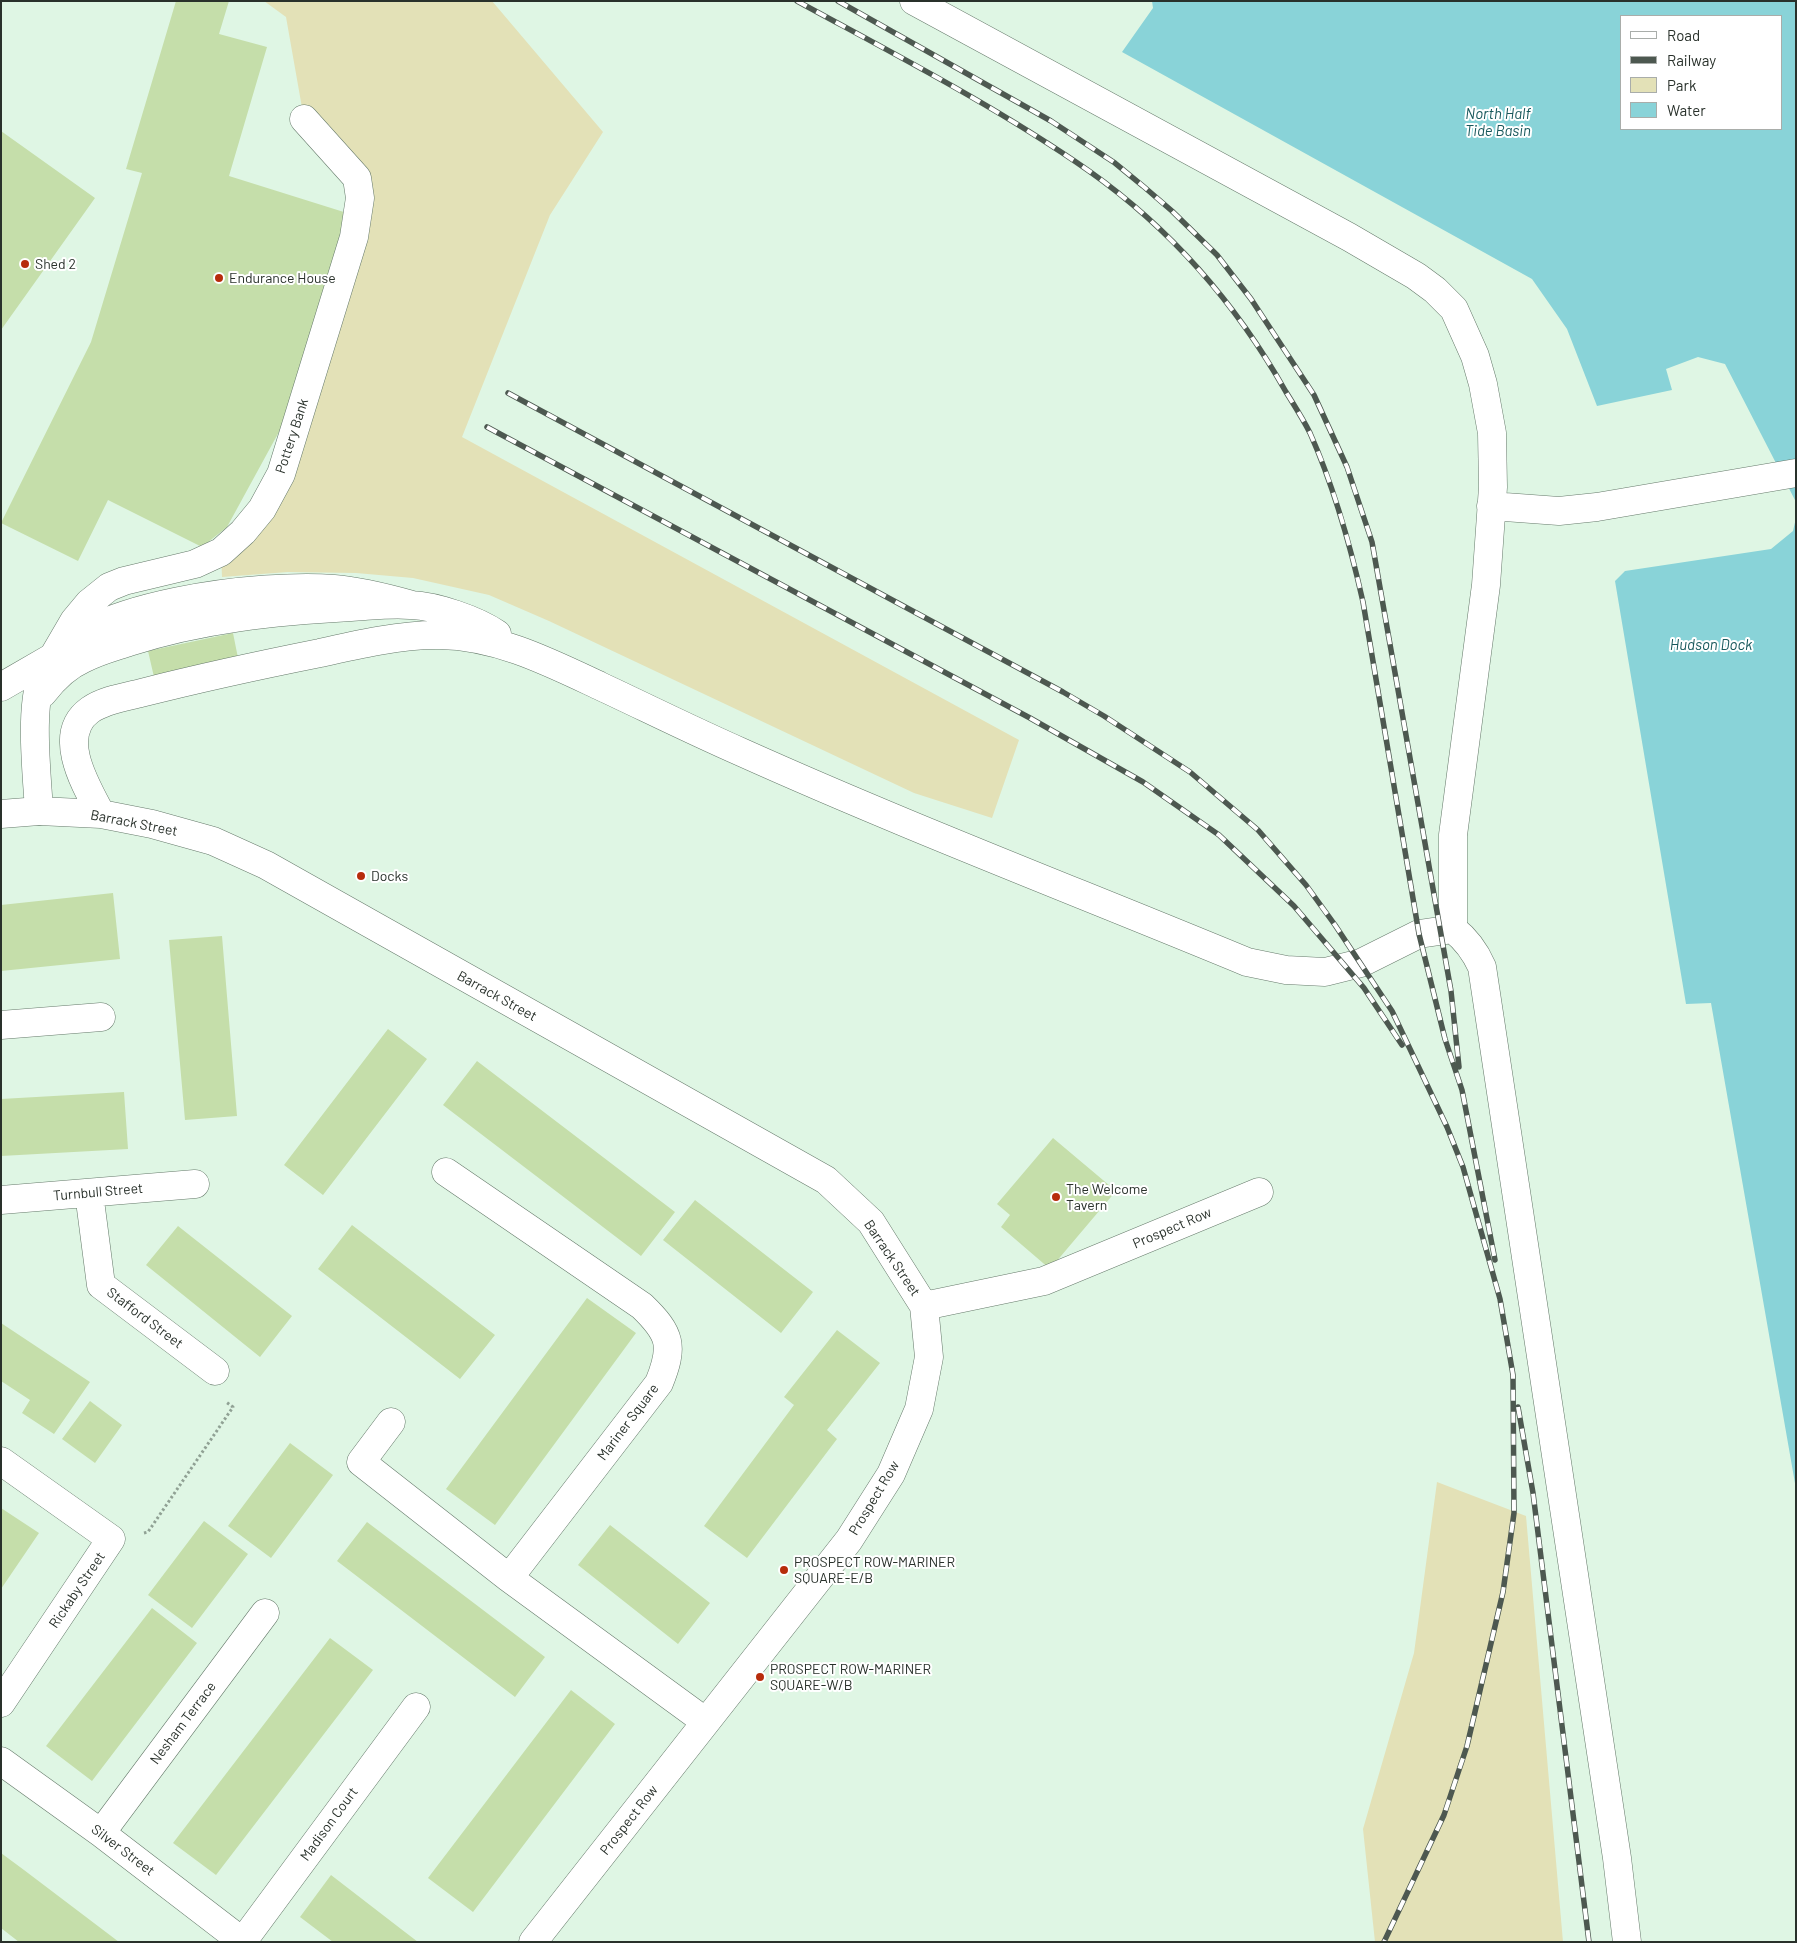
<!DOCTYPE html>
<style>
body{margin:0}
#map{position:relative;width:1797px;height:1943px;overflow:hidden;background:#dff6e4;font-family:Barlow,sans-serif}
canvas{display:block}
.frame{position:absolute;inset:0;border:2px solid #29312b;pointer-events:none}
.legend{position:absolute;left:1620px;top:15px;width:162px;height:115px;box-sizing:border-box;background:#fff;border:1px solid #a9adaa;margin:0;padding:6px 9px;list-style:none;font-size:15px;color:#29312b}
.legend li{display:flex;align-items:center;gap:10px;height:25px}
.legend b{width:25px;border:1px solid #a9adaa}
</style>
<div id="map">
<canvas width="1797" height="1943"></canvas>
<div class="frame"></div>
<ul class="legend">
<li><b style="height:6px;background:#fff"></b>Road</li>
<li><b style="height:6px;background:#4d5850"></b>Railway</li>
<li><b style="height:14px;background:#e3e1b7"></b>Park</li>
<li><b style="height:14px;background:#89d3d8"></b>Water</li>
</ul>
</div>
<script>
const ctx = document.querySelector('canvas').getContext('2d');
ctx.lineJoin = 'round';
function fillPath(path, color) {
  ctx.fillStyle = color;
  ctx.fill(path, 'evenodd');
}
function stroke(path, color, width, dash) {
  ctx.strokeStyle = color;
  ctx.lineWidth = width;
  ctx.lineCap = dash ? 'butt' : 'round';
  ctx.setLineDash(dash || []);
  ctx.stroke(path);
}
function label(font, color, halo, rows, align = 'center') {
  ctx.font = font + ' Barlow,sans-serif';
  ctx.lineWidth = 4;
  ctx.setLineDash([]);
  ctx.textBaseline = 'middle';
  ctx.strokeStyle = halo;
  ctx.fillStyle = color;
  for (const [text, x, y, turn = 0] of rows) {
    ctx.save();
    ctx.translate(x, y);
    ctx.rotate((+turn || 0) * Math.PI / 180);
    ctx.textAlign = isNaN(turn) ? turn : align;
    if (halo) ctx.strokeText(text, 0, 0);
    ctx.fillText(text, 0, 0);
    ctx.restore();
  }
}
fillPath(new Path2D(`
 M264,1H492L603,132L550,215L462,437L1019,740L992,818L914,793L549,621L489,595L413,578L356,573L288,572L222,577L221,552L262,509L360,198L304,119L286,17Z
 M1437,1482L1526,1516L1563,1942H1375L1363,1829L1414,1653Z`), '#e3e1b7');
fillPath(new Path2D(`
 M1152,1H1796V502L1725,364L1698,357L1666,369L1672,390L1597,406L1567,329L1532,279L1122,52L1153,8ZM1621,16H1781V129H1621Z
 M1796,518V1489L1711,1003L1686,1004L1615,581L1625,571L1771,549L1793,531Z`), '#89d3d8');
fillPath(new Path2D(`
 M176,1H229L219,34L267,47L229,176L347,213L280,430L227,527L202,547L108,500L78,561L1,523L91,342L142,173L126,169Z
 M1,131L95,198L1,330Z
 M233,633L238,658L154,677L148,651Z
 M113,893L120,959L1,971V905Z
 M222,936L237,1116L185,1120L169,940Z
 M388,1029L427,1059L323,1195L284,1165Z
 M477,1061L675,1212L641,1256L443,1105Z
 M124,1092L128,1149L1,1156V1099Z
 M1053,1138L1116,1191L1050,1269L1001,1227L1010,1215L997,1204Z
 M695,1200L813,1292L781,1333L663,1240Z
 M352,1225L495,1335L460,1379L318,1269Z
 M178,1226L292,1316L260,1357L146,1265Z
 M587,1298L636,1333L495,1525L446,1489Z
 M1,1323L90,1382L54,1434L22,1413L30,1400L1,1381Z
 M837,1330L880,1363L827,1430L837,1439L747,1558L704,1526L794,1405L784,1397Z
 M90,1401L122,1425L95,1463L62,1439Z
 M290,1443L333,1475L271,1558L228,1526Z
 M1,1508L39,1533L1,1589Z
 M204,1521L248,1554L192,1628L148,1595Z
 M367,1522L545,1657L515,1697L337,1561Z
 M610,1525L710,1603L678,1644L578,1565Z
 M152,1608L197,1643L92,1781L46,1746Z
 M330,1638L373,1670L216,1875L173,1843Z
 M571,1690L615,1724L473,1912L428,1878Z
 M1,1853L24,1870L119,1942H19L1,1928Z
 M331,1875L401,1929L418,1942H333L300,1917Z`), '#c5deaa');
const minor = new Path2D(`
 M914,1L1349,237L1416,276L1435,290L1454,309L1475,356L1483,384L1492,433L1493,487L1486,585L1453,835V929
 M1491,506L1559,511L1597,507L1796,473
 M412,605C387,598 360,591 334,589C267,583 79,602 45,668C28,702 37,773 39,811L101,814L152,824L213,841L266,865L826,1180L871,1222L924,1306L929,1357L919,1409L891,1474L849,1540L533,1942
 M1,687L53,657L74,621L89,603L109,587L124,581L195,564L221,552L243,532L262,509L281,474L354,237L360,198L357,178L304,119
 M43,693C53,680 67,666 83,659C98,651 114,647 129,642C200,619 276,611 351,607C370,606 392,603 411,605C436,606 477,620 497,634
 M101,814C86,786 55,735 90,710C104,700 125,697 141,693C200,678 260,665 320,653C355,645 404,634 440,635C498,636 549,662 600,686C647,708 693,731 741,752C908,827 1078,892 1247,962L1286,970L1325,972L1361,963L1419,934L1453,929C1467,940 1475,951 1482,967L1617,1858L1627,1942
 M1,1025L101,1017
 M446,1172L642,1306C671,1334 674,1346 659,1383L509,1578
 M89,1193L101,1285L215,1371
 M1,1200L195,1184
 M924,1306L1044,1281L1259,1192
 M391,1422L361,1462L509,1578L706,1722
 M1,1461L111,1539L1,1703
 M1,1761L101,1833L243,1942
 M101,1833L265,1613
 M243,1941L416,1707`);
const major = new Path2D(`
 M1,814L39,811`);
stroke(minor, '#667a6b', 29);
stroke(major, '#667a6b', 29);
stroke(new Path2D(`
 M144,1533L148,1532L233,1407L226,1402`), '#90a194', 3, [2.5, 2.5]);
stroke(minor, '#fff', 28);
stroke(major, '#fff', 28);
const rail = new Path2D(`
 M797,1C896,55 997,107 1089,171C1171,229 1237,305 1286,392C1294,405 1303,419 1310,433C1334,487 1350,544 1363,602L1419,934L1445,1039L1462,1090L1495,1260
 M838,1L1051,121L1115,163L1143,186L1172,211L1217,255L1251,299L1314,395L1347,467L1372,542L1451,991L1459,1067
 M508,393L1063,692L1104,716L1190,772L1258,830L1306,885L1335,925L1392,1011L1447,1127L1463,1167L1500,1299L1513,1375L1514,1513L1503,1592L1467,1746L1444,1815L1384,1942
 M487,427L1030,718L1143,782L1219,835L1294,906L1364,988L1402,1045
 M1518,1407L1533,1493L1589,1942`);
stroke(rail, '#4d5850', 5.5);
stroke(rail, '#fff', 4, [11]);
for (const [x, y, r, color] of [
 [25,264,5,"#b72c0b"],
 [219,278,5,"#b72c0b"],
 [361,876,5,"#b72c0b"],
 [1056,1197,5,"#b72c0b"],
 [784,1570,5,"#b72c0b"],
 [760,1677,5,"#b72c0b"]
]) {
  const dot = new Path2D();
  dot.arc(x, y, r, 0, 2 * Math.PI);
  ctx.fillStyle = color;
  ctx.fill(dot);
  stroke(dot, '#fff', 2);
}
label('14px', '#29312b', '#fff', [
 ["Shed 2",35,264],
 ["Endurance House",229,278],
 ["Docks",371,876],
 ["The Welcome",1066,1189],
 ["Tavern",1066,1205],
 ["PROSPECT ROW-MARINER",794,1562],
 ["SQUARE-E/B",794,1578],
 ["PROSPECT ROW-MARINER",770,1669],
 ["SQUARE-W/B",770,1685]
], 'left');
label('14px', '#29312b', '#fff', [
 ["Pottery Bank",292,436,-72],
 ["Barrack Street",134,823,11],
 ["Barrack Street",497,996,29],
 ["Turnbull Street",98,1192,-5],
 ["Prospect Row",1172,1228,-23],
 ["Barrack Street",892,1258,56],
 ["Stafford Street",145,1318,37],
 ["Mariner Square",628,1422,-53],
 ["Prospect Row",874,1498,-59],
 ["Rickaby Street",77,1590,-56],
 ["Nesham Terrace",183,1723,-53],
 ["Prospect Row",629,1820,-52],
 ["Madison Court",329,1824,-54],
 ["Silver Street",123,1850,37]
]);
label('italic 15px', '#18585c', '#fff', [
 ["North Half",1498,114],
 ["Tide Basin",1498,131],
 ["Hudson Dock",1711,645]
]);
</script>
